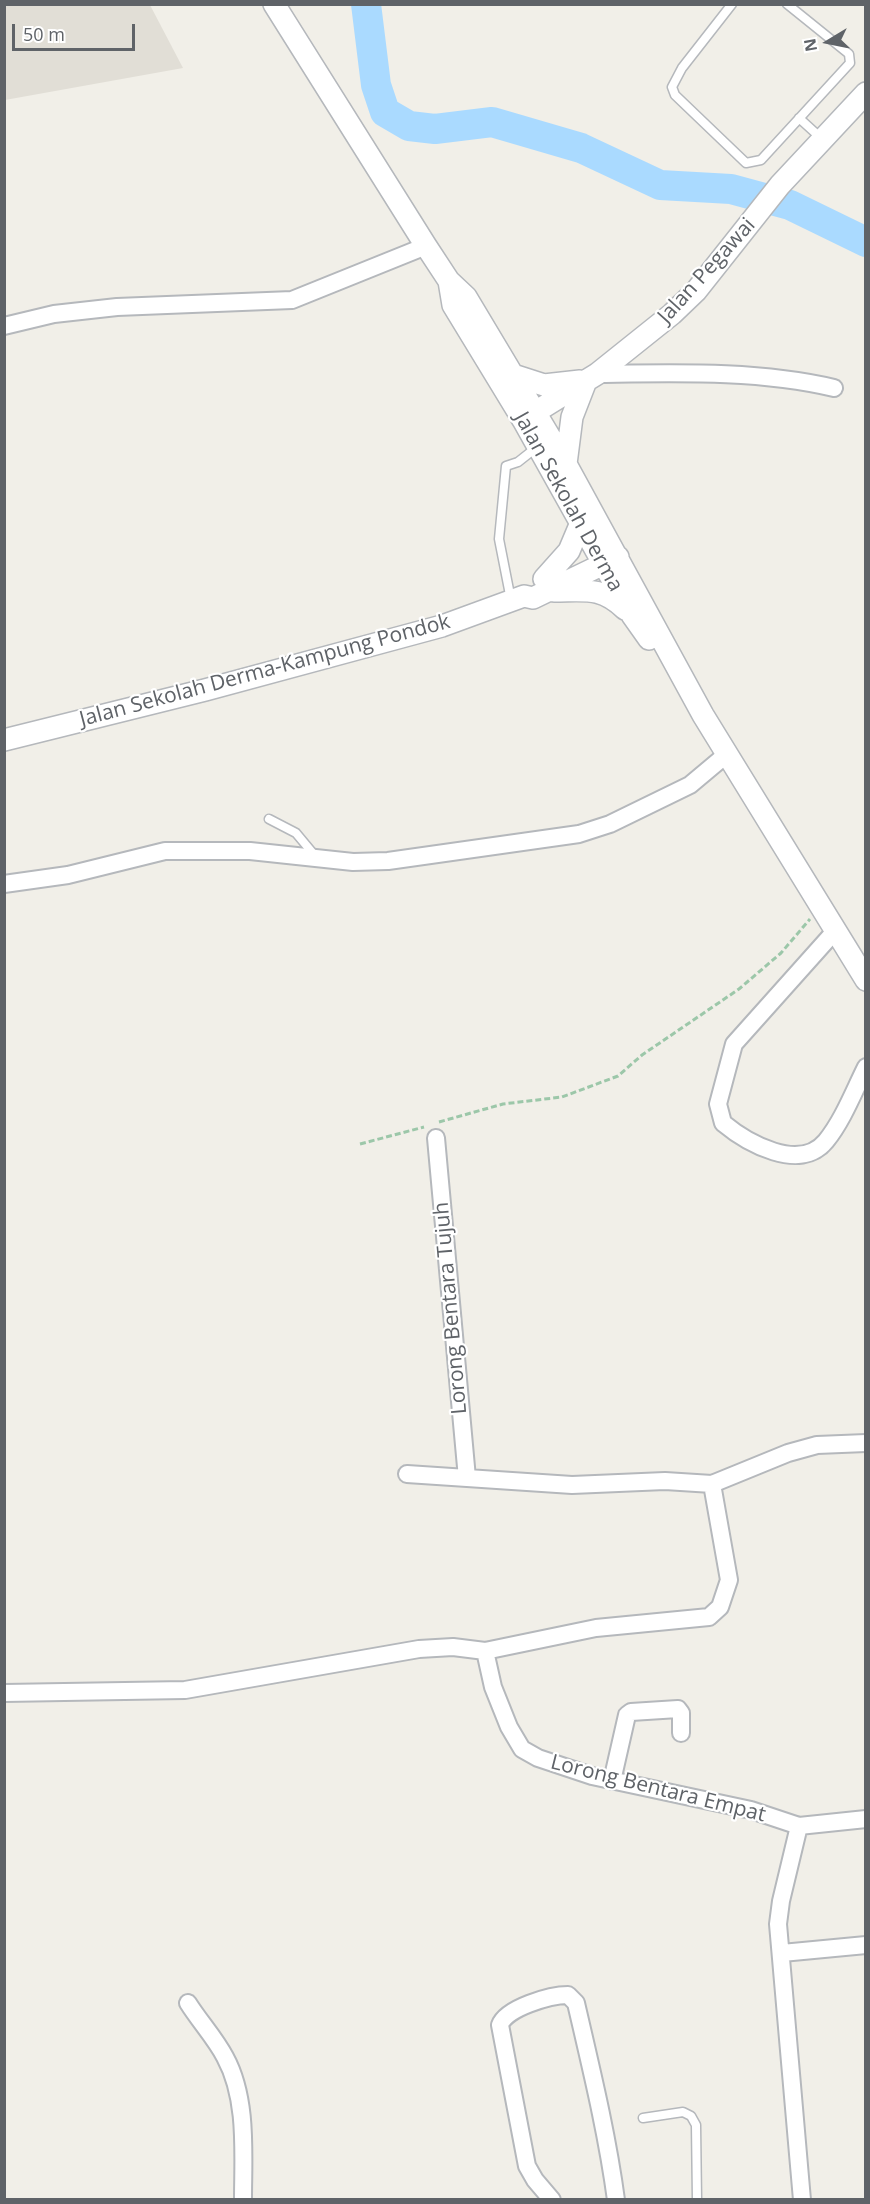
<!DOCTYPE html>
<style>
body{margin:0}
#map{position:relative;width:870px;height:2204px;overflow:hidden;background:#f1efe8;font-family:"Open Sans",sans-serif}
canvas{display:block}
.frame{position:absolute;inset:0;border:6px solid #5f6368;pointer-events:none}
.north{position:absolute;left:798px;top:12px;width:60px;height:60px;-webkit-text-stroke:4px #fff;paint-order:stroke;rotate:260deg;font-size:16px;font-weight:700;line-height:24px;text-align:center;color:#5f6368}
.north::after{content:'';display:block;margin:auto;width:21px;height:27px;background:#5f6368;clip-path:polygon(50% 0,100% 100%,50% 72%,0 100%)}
.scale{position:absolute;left:12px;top:24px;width:123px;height:27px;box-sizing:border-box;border:3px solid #5f6368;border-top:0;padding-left:8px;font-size:18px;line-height:21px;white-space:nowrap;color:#5f6368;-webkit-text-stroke:4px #fff;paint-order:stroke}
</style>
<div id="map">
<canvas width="870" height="2204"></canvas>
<div class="frame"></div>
<div class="north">N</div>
<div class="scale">50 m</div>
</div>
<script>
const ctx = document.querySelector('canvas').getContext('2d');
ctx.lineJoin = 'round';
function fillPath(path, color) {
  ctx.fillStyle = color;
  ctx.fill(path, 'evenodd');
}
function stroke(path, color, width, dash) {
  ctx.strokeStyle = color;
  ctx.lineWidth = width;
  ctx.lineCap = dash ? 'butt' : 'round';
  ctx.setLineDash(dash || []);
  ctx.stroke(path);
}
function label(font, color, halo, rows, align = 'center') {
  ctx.font = font + ' "Open Sans",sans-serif';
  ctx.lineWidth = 4.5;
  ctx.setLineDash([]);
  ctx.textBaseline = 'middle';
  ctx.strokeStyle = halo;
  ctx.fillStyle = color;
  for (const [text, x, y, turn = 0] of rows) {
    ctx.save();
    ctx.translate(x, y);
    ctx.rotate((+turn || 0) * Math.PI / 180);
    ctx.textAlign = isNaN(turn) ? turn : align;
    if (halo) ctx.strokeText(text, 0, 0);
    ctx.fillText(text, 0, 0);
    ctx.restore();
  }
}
fillPath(new Path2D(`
 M5,4L150,5L183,68L5,100Z`), '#e1ded6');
stroke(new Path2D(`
 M366,4L376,85L385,112L409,126L435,129L492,122L581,148L660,185L731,189L790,205L866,242`), '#aadaff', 30);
const service = new Path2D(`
 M732,4L682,68L672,87L675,95L746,163L761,160L850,63L849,54L787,4
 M799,118L822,139
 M511,600L499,539L506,466L518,462L537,447
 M269,819L296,833L316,857
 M643,2118L683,2112L691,2116L696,2125L697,2200`);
const minor = new Path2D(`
 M4,326L54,314L117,307L292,300L426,246
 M597,374C675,373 758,370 834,388
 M4,884L68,875L165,851H250L353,862L388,861L579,834L610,824L690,785L727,754
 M835,931L734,1044L718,1104L723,1123C747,1143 800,1173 826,1141C843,1120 854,1091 866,1067
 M436,1138L467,1478
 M407,1474L572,1485L665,1481L712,1484L788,1453L817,1445L866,1443
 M485,1651L493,1687L509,1727L522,1749L538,1758L592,1776L751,1810L799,1826L866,1819
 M4,1693L185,1690L419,1649L453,1647L485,1651L596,1628L709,1617L720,1607L729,1580L712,1484
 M612,1781L627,1715L631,1712L678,1709L681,1713V1733
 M799,1826L781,1901L778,1924L802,2200
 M782,1953L866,1945
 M188,2003C200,2022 215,2038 225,2057C248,2099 243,2154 243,2200
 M552,2200L535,2180L527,2166L500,2025C506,2008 550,1995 568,1995L576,2003C591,2068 607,2133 616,2200`);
const tertiary = new Path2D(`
 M274,4L426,246L449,281L466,297L566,464L703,715L866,980
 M449,281L453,305L523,420L632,615L649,639
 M513,375L544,385L580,381
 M524,419L597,374L672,314L696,291L780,185L866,93
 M566,464L572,417L586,381
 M544,579L569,551L580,525
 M554,591C585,591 601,586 625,609
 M4,740L205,690L442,626L524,596L533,598L618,557`);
stroke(service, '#b5b8bc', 11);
stroke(minor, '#b5b8bc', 20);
stroke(tertiary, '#b5b8bc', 24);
stroke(new Path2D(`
 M439,1122L503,1104L562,1097L618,1076L642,1055L739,989L781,953L810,919
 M360,1144L424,1127`), '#9cc7a9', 3, [6, 3]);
stroke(service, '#fff', 8);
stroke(minor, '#fff', 16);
stroke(tertiary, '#fff', 21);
label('21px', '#5f6368', '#fff', [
 ["Jalan Pegawai",707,271,-48],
 ["Jalan Sekolah Derma",568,502,61],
 ["Jalan Sekolah Derma-Kampung Pondok",265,671,-15],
 ["Lorong Bentara Tujuh",451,1308,-95],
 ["Lorong Bentara Empat",658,1789,14]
]);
</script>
